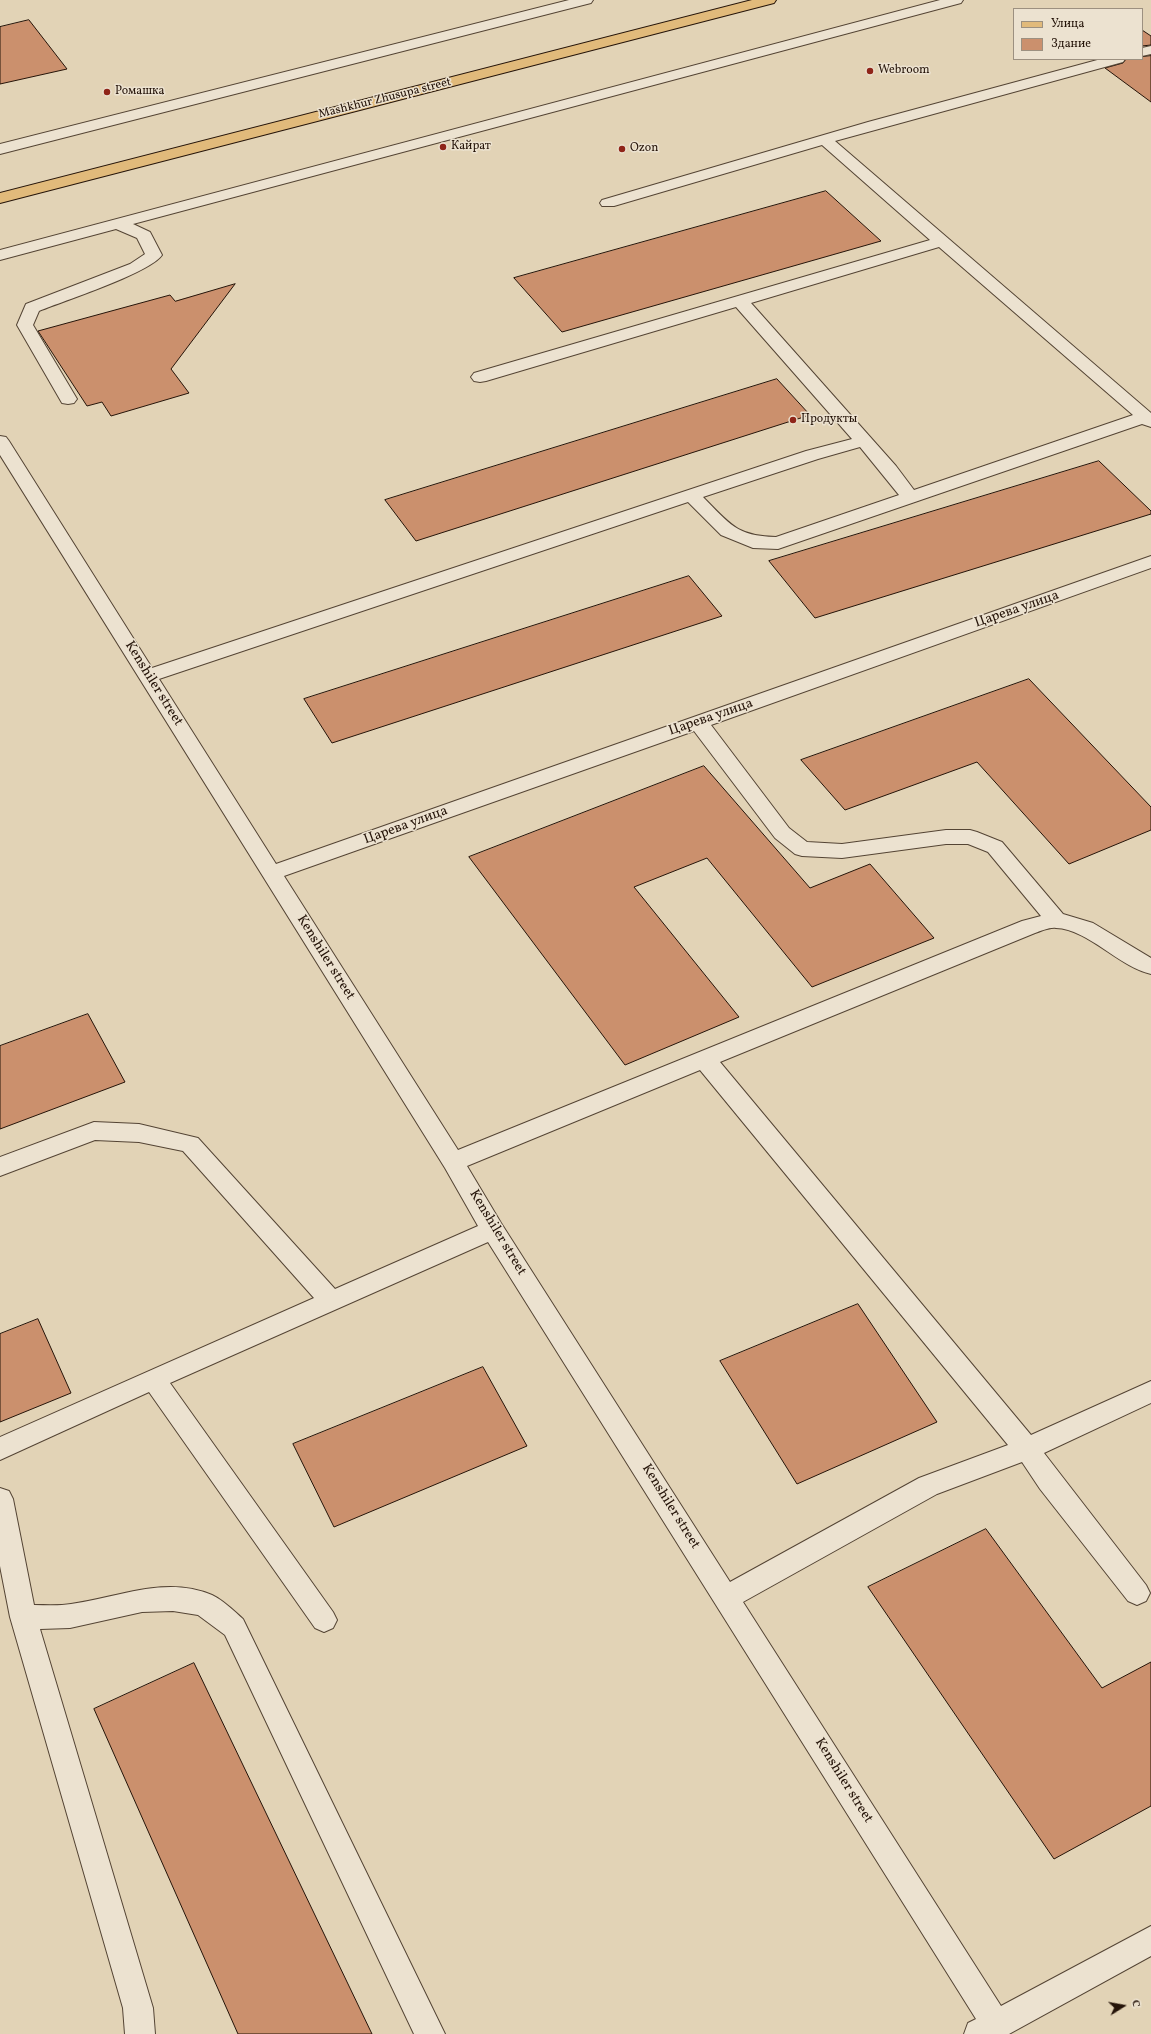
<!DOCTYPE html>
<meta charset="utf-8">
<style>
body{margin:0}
#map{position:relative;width:1151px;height:2034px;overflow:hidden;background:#e2d3b6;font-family:Vollkorn,serif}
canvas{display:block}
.legend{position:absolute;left:1013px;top:8px;width:130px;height:52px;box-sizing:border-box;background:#ece2d0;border:1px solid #9c9080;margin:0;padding:5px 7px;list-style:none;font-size:12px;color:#251409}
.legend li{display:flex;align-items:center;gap:8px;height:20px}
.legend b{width:20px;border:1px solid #9c9080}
.north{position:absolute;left:1103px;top:1986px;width:40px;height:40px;-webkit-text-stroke:3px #ece2d0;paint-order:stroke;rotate:79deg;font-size:11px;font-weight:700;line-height:16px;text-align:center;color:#251409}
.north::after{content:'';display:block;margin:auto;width:14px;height:18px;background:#251409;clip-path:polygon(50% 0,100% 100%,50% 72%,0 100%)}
</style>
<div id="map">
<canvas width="1151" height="2034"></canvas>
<ul class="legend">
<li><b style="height:5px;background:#e1ba7b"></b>Улица</li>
<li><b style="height:11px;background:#cb906d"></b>Здание</li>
</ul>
<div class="north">С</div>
</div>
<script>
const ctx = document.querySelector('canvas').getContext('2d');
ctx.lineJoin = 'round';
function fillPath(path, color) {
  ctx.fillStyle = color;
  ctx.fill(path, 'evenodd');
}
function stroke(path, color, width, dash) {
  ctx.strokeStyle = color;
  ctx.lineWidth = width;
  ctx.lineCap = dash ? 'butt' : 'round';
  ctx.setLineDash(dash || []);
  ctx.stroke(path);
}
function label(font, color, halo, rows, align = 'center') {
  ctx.font = font + ' Vollkorn,serif';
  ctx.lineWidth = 3;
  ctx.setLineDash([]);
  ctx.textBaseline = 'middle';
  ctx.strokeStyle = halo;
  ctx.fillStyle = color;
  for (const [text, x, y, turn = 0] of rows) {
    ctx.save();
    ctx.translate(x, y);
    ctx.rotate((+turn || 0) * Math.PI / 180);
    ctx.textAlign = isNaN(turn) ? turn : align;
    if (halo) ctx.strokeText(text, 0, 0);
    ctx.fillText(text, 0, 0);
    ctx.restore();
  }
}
const building = new Path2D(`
 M29,20L67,69L0,84V27Z
 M1142,30L1151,36V45L1142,46Z
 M1151,56V102L1105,68L1123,63L1126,59H1142V57Z
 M826,191L881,241L562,332L514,278Z
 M235,284L171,369L189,393L111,416L102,402L87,406L38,331L170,295L175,301Z
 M777,379L810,415L416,541L385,500Z
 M1099,461L1151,511V514L815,618L769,561Z
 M689,576L722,616L332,743L304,699Z
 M1029,679L1151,807V830L1069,864L977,762L845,810L801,760Z
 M704,766L810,888L870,864L934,938L812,987L707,858L634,887L739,1017L625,1065L469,857Z
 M88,1014L125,1082L0,1129V1046Z
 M858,1304L937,1422L797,1484L720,1361Z
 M38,1319L71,1393L0,1422V1334Z
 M483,1367L527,1446L334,1527L293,1444Z
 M986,1529L1102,1688L1151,1662V1806L1054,1859L868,1587Z
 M194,1663L372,2034H238L94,1709Z`);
fillPath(building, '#cb906d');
stroke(building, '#251409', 1);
const minor = new Path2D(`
 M569,0H593L591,3L0,154V144Z
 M940,0H963L961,3L133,224L150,232L162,255C150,273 63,301 39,311L33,325L77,399L74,403L68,404L62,403L17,325L26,304L130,264L145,254L137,238L116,229L0,260V250Z
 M1151,46V54L1142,56V48Z
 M1101,59H1125L1123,62L835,141L1151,413V427L1142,424L778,549L753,548L721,535L688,502L159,679L276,864L1151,556V568L711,725L789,828L807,842L842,844L946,830H970L977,832L1002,842L1063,914L1093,923L1151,958V974C1119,967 1088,929 1056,928C1050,927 1041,931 1035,933L720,1062L1031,1435L1151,1381V1403L1044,1453L1146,1585L1150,1593L1146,1601L1137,1605L1128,1601L1040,1489L1022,1462L937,1494L743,1602L1001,2006L1151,1926V1956L1009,2034H964L968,2023L976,2019L488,1242L170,1383L333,1612L337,1620L333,1628L324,1632L315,1628L149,1392L0,1460V1437L314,1298L183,1151L139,1142L95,1140L0,1176V1157L94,1122L139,1124L198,1138L335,1289L478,1226L445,1168L0,455V436L6,437L9,441L152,668L806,451L852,439L736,307L486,381L480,382L474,381L471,377L474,373L930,240L822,145L614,206H602L600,203L602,200L868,122ZM939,247L1133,415L914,490L896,466L751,303ZM860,447L899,495L776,537C736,536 730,524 703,497L818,459ZM694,731L775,838L795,854L802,856L842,858L946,844H968L988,852L1041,916L1022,921L458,1150L284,876ZM700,1070L1008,1445L919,1478L730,1582L501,1223L467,1166Z
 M0,1488L9,1491L13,1499L34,1605C46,1605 59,1606 71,1604C117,1598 165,1575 212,1595C223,1600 234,1611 243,1619L445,2034H414L225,1635L198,1615L173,1611L142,1612L70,1628L40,1629L153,2008L155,2034H125L123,2008L10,1617L0,1566Z`);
const major = new Path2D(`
 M752,0H776L774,3L0,203V193Z`);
stroke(minor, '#544434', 2);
stroke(major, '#251409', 2);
fillPath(minor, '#ece2d0');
fillPath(major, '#e1ba7b');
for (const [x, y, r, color] of [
 [870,71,4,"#8f2418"],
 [107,92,4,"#8f2418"],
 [443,147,4,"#8f2418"],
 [622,149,4,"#8f2418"],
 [793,420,4,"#8f2418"]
]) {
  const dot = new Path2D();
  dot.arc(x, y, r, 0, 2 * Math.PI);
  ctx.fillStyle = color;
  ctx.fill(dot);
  stroke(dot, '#ece2d0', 1.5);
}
label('12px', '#251409', '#ece2d0', [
 ["Webroom",878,71],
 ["Ромашка",115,92],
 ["Кайрат",451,147],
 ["Ozon",630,149],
 ["Продукты",801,420]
], 'left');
label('12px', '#251409', '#ece2d0', [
 ["Mashkhur Zhusupa street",385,99,-14]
]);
label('14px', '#251409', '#ece2d0', [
 ["Царева улица",1017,610,-19],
 ["Kenshiler street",153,684,58],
 ["Царева улица",711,718,-19],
 ["Царева улица",406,826,-20],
 ["Kenshiler street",325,958,58],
 ["Kenshiler street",497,1233,59],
 ["Kenshiler street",670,1507,58],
 ["Kenshiler street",843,1781,58]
]);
</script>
